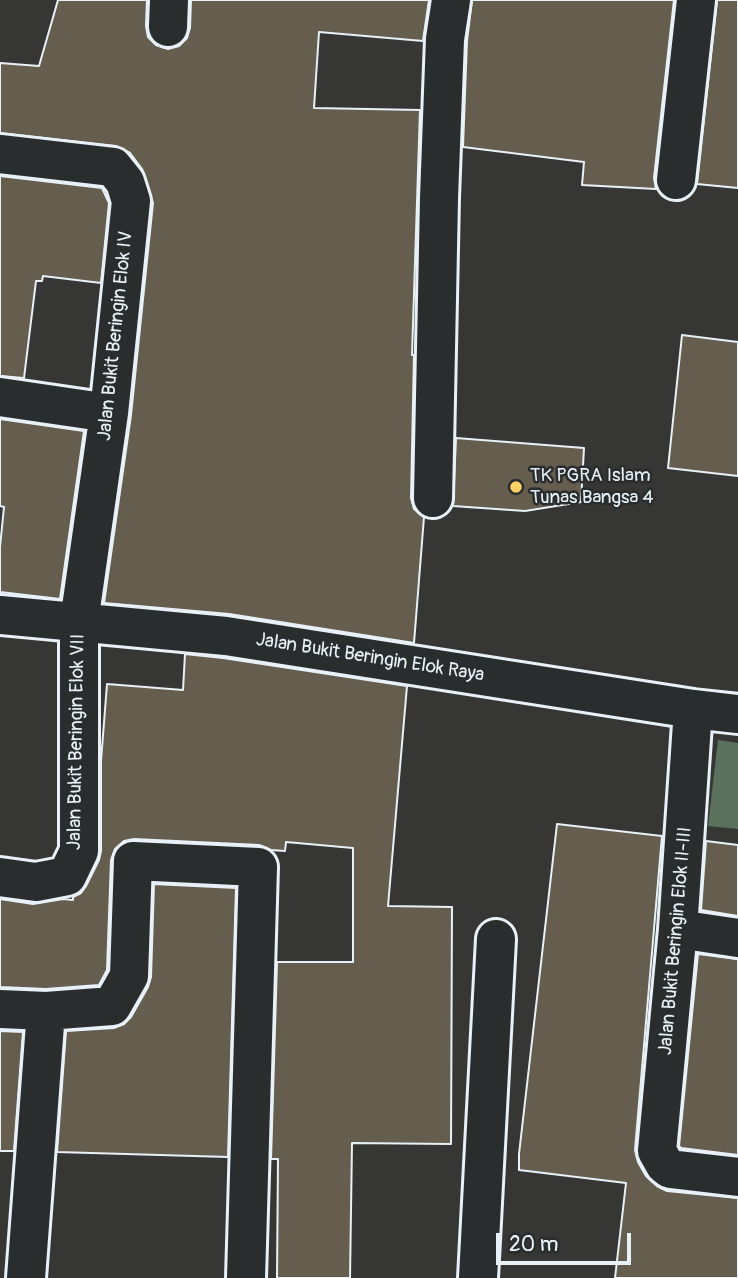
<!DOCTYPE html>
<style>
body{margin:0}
#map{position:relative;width:738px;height:1278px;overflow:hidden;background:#363734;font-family:Pangolin,sans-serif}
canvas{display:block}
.scale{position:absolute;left:496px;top:1233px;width:135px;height:32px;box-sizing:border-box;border:4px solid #e8f1f8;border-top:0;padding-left:9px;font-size:21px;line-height:24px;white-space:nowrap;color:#e8f1f8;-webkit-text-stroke:5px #2a2d2e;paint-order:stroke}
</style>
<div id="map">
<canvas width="738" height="1278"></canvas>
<div class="scale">20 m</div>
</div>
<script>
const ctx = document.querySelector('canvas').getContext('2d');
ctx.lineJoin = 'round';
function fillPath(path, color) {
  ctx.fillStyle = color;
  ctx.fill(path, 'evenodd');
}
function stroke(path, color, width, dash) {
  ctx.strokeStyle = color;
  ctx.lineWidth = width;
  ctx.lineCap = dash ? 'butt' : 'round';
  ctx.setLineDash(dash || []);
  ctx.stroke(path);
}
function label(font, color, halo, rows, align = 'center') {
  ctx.font = font + ' Pangolin,sans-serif';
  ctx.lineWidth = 5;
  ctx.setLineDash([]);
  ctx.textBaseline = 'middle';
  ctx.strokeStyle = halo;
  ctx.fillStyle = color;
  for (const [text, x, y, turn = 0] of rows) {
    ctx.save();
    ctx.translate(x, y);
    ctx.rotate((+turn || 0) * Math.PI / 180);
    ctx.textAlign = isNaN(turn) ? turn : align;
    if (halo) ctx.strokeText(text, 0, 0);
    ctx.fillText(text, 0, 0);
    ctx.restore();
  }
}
fillPath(new Path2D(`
 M718,740L738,743V829L708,826Z`), '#59715d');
const building = new Path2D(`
 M58,0H147L146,26L148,37L156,45L168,49L179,46L187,38L190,28L191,0H429L423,41L319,32L314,108L420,110L412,355H414L411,498L414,509L424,517L414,643L229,614L104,603L131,415L153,203L142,169L130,153L116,146L0,133V63L39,66Z
 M472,0H674L654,178L656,189L582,185L584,162L463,147L467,41Z
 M717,0H738V188L697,184Z
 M0,176L102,188L109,203L101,283L43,276L42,281H36L24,378L0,376Z
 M682,335L738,342V476L668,468Z
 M0,419L84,431L60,599L0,592V547L4,507L0,506Z
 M456,438L584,448L581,502L525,511L453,506Z
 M185,654L223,658L407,686L388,906L452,907L451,1144L352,1143L350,1278H277L278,1159H271L277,962H353V848L286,842L285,851L271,850L259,845L134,839L124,841L115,849L111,860L107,970L99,985L46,989L0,987V899L33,904L63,899L73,900V897L81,893L86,886L99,860L101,851V761L107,684L183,690Z
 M557,824L662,836L635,1150L638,1162L646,1176L657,1186L667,1191L738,1198V1278H615L626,1183L519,1170V1154Z
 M706,841L738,845V916L701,910Z
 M154,884L236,888L228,1157L57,1152L66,1031L114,1028L124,1024L131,1017L148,987L151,977Z
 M698,954L738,959V1155L681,1148L679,1146Z
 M0,1031L23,1032L14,1151H0Z`);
fillPath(building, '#655d4d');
stroke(building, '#e8f1f8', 2);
const minor = new Path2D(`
 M168,27L169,0
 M0,154L113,167L125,182L131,201L109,413L79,622V851L67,876L36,882L0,877
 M676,180L696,0
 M0,397L109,413
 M433,498L439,198L445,39L451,0
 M0,615L226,636L693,709L738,714
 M693,709L678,929L657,1151L665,1165L670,1169L738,1177
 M678,929L738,938
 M0,1009L46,1011
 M26,1278L46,1011L112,1006L129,976L133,861L258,867L246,1278
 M478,1278L496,939`);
stroke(minor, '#e8f1f8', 44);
stroke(minor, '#2a2d2e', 38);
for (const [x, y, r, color] of [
 [516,487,7,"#ffd166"]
]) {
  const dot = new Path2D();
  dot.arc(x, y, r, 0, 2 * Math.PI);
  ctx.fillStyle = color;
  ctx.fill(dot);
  stroke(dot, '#2a2d2e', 2.5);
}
label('19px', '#e8f1f8', '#2a2d2e', [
 ["Jalan Bukit Beringin Elok IV",116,336,-84],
 ["Jalan Bukit Beringin Elok Raya",370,658,9],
 ["Jalan Bukit Beringin Elok VII",77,742,-89],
 ["Jalan Bukit Beringin Elok II-III",676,941,-85]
]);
label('19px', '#e8f1f8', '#2a2d2e', [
 ["TK PGRA Islam",530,476],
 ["Tunas Bangsa 4",530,498]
], 'left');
</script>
